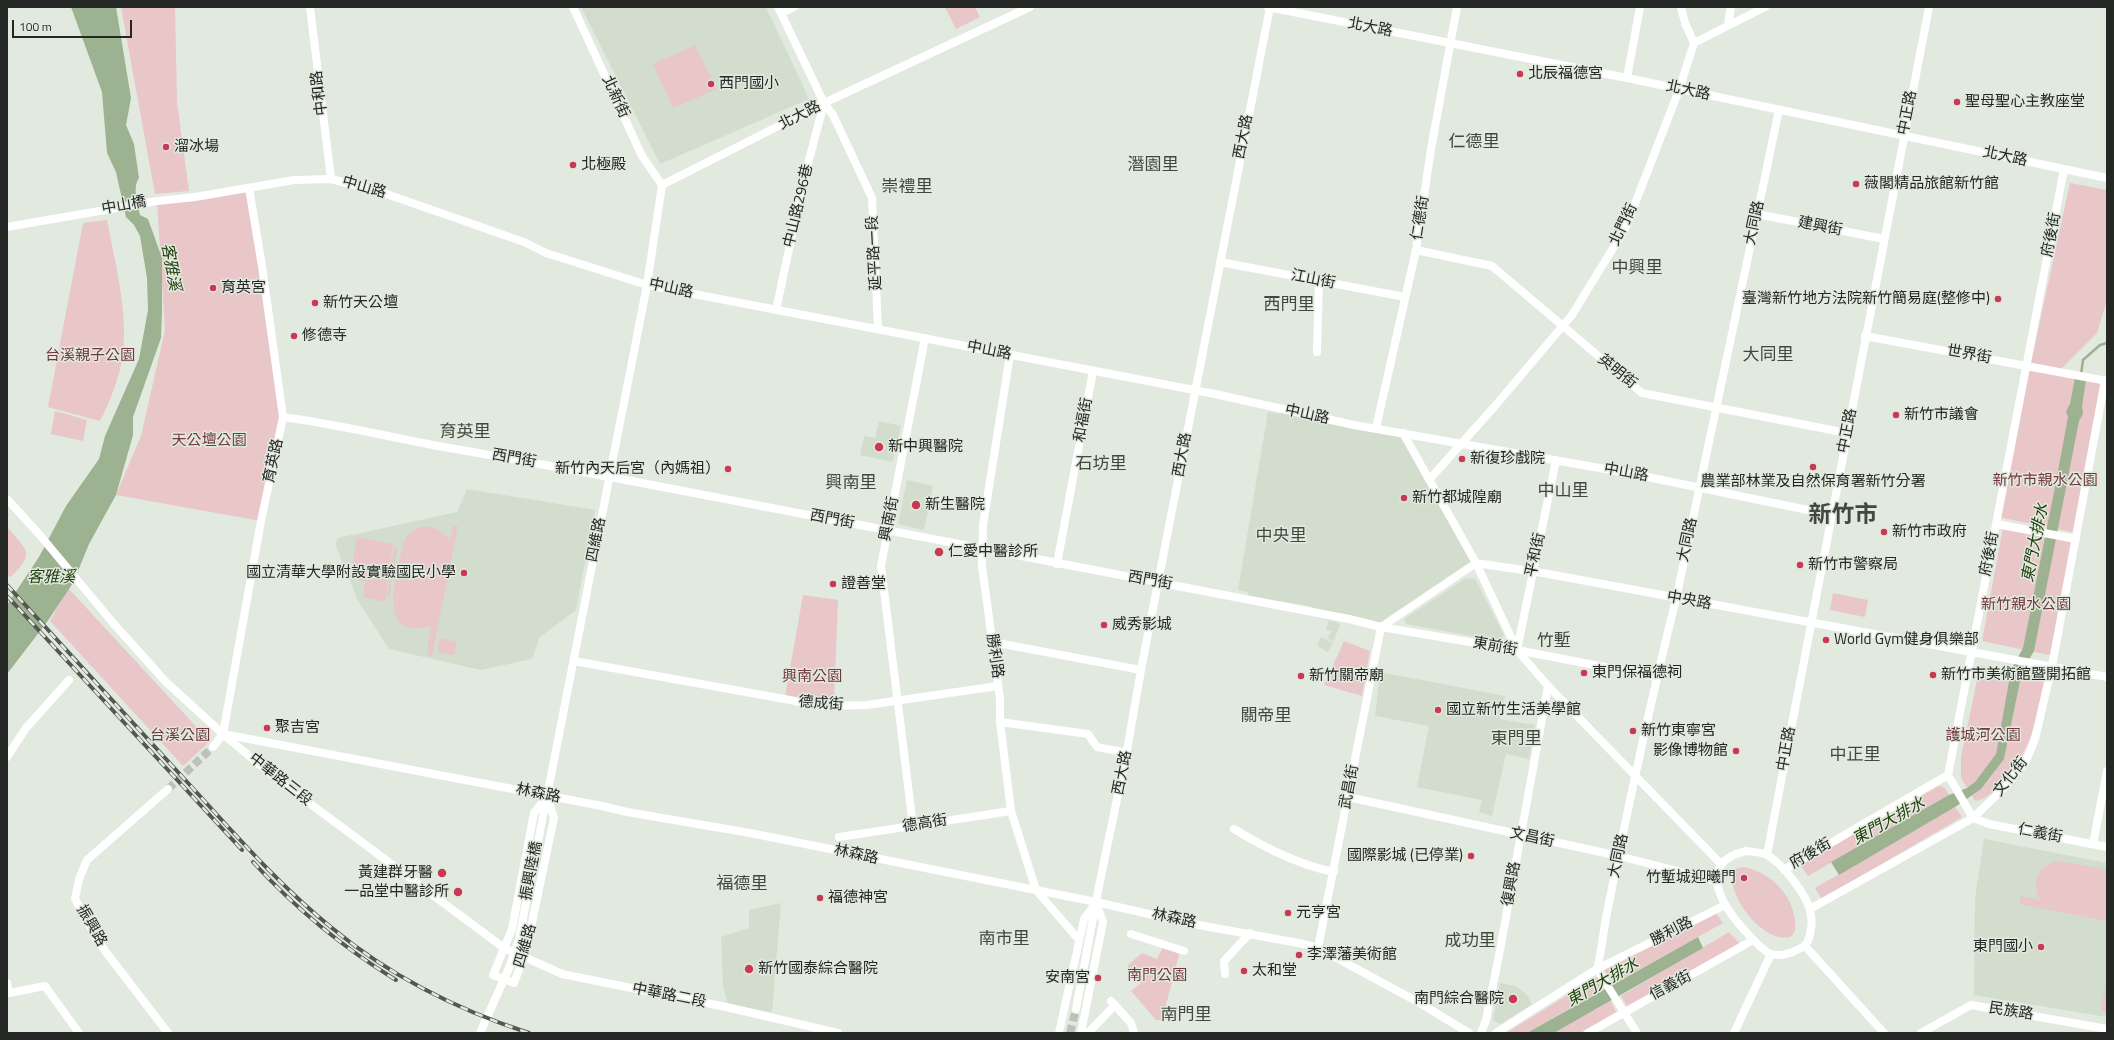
<!DOCTYPE html>
<meta charset="utf-8">
<style>
body{margin:0}
#map{position:relative;width:2114px;height:1040px;overflow:hidden;background:#e2e9de;font-family:"Titillium Web",sans-serif}
canvas{display:block}
.frame{position:absolute;inset:0;border:8px solid #252724;pointer-events:none}
.scale{position:absolute;left:12px;top:20px;width:120px;height:18px;box-sizing:border-box;border:2px solid #252724;border-top:0;padding-left:5px;font-size:12px;line-height:14px;white-space:nowrap;color:#252724;-webkit-text-stroke:3px #e2e9de;paint-order:stroke}
</style>
<div id="map">
<canvas width="2114" height="1040"></canvas>
<div class="frame"></div>
<div class="scale">100 m</div>
</div>
<script>
const ctx = document.querySelector('canvas').getContext('2d');
ctx.lineJoin = 'round';
function fillPath(path, color) {
  ctx.fillStyle = color;
  ctx.fill(path, 'evenodd');
}
function stroke(path, color, width, dash) {
  ctx.strokeStyle = color;
  ctx.lineWidth = width;
  ctx.lineCap = dash ? 'butt' : 'round';
  ctx.setLineDash(dash || []);
  ctx.stroke(path);
}
function label(font, color, halo, rows, align = 'center') {
  ctx.font = font + ' "Titillium Web","Noto Sans TC",sans-serif';
  ctx.lineWidth = 3;
  ctx.setLineDash([]);
  ctx.textBaseline = 'middle';
  ctx.strokeStyle = halo;
  ctx.fillStyle = color;
  for (const [text, x, y, turn = 0] of rows) {
    ctx.save();
    ctx.translate(x, y);
    ctx.rotate((+turn || 0) * Math.PI / 180);
    ctx.textAlign = isNaN(turn) ? turn : align;
    if (halo) ctx.strokeText(text, 0, 0);
    ctx.fillText(text, 0, 0);
    ctx.restore();
  }
}
fillPath(new Path2D(`
 M581,7H766L809,99L660,164Z
 M1280,409L1403,433L1474,562L1381,627L1304,605L1248,596V592L1238,590L1268,412L1279,414Z
 M879,421L901,426L893,462L860,455L864,436L875,438Z
 M907,480L933,486L924,530L898,524Z
 M467,489L595,510L576,610L540,637L532,659L481,670L389,649L358,601L335,544L338,538L457,512Z
 M1466,578L1475,579L1504,635L1499,641L1406,624L1404,619Z
 M1329,620L1338,623L1340,626L1333,641L1327,638L1332,631L1326,629Z
 M1321,637L1333,643L1328,652L1317,646Z
 M1380,672L1505,696L1500,719L1535,725L1529,759L1506,754L1492,816L1479,812L1482,800L1417,787L1429,726L1375,716Z
 M1984,839L2107,863V1017L1974,995L1975,898Z
 M781,903L772,1012L728,1004L723,986L721,937L749,928V910Z
 M1500,983L1515,986L1526,994L1532,1004L1501,1024L1493,1021Z`), '#d2ddcd');
fillPath(new Path2D(`
 M121,7H175L177,102L189,191L155,194Z
 M945,7H975L980,17L956,29Z
 M695,45L717,89L673,108L653,64Z
 M2070,183L2107,190V300L2097,333L2061,369L2031,363Z
 M249,188L283,417L261,521L116,495L141,436L165,330L157,201Z
 M107,220C115,263 128,310 123,354C120,376 110,402 100,421L48,407L83,223Z
 M2027,365L2105,380L2077,533L1998,517Z
 M55,411L87,420L83,441L51,434Z
 M428,526L439,530L450,540L453,526H458L432,656L427,655L431,626C373,642 398,570 404,541C409,531 417,527 428,526Z
 M7,527C27,550 36,554 10,577L7,574Z
 M2003,528L2075,540L2054,656L1982,641Z
 M357,537L393,544L385,602L363,597L365,582L350,578Z
 M394,547H398L389,597H387Z
 M68,588L203,734L208,743L183,766L50,621Z
 M1833,593L1868,600L1865,617L1830,610Z
 M803,595L838,600L834,700L826,702L785,697Z
 M440,638L457,642L454,655L437,652Z
 M1344,641L1370,651L1362,696L1324,685Z
 M1980,666L2011,670L1996,754L1975,783L1967,788L1961,777V757Z
 M2022,672L2045,677C2036,719 2032,753 2000,785C1993,792 1985,800 1975,801L1971,794L1981,789L2004,759Z
 M1939,786L1944,787L1949,795L1808,876L1799,863Z
 M1955,807L1962,817L1822,899L1815,888Z
 M2060,861L2107,870V921L2019,904L2021,896L2040,900C2031,881 2038,863 2060,861Z
 M1743,867C1761,870 1777,881 1787,897C1796,913 1805,948 1773,935C1753,927 1724,890 1735,869Z
 M1715,912L1723,923L1613,984L1604,970Z
 M1729,932L1740,944L1627,1006L1621,996Z
 M1163,947L1180,951L1162,1020H1156L1131,991L1141,983L1127,966L1142,953L1157,959Z
 M1597,977L1604,989L1527,1033H1506Z
 M2106,982H2107V1012L2101,1011Z
 M1611,1001L1616,1012L1580,1033H1554Z`), '#e9c6c8');
fillPath(new Path2D(`
 M71,7H116L131,98L126,125L134,144L139,178C132,188 138,204 140,215L148,219L162,258V311L161,338L133,417V435L116,495L89,544L73,583L47,622L7,674V605L39,557L66,506L99,459L105,436L139,359L148,310L147,278L140,236L134,225L126,217L116,172L107,153L102,92Z
 M2075,378L2086,380L2082,406L2083,414L2079,421L2034,651L2022,672L2004,759L1981,789L1955,807L1839,875L1831,862L1949,795L1967,788L1975,782L1996,754L2011,670L2023,648L2056,482L2068,417L2066,411L2070,404Z
 M1698,937L1703,948L1554,1033H1527Z`), '#9cb291');
stroke(new Path2D(`
 M2081,375L2083,360L2100,345L2107,343`), '#9cb291', 2.5);
stroke(new Path2D(`
 M168,789L213,747
 M1070,1033L1076,1009`), '#bcc2b9', 8, [8, 4]);
stroke(new Path2D(`
 M310,7L331,179
 M573,7L642,156L662,185
 M778,7L824,103L833,115L872,198L878,329
 M1268,7L1627,78L2107,178
 M1681,7L1685,23L1694,43
 M781,13L794,7
 M1728,24L1731,7
 M1627,78L1640,7
 M662,185L824,103L1030,7
 M1757,214L1884,239
 M7,227L157,201L195,197L294,180L331,179L378,191L524,242L546,253L647,285L1215,394L1354,425L1628,473L1832,515
 M1416,250L1492,266L1642,393L1847,433
 M1220,262L1405,297
 M776,310L803,183L824,103
 M1865,336L2107,381
 M1317,352L1319,281
 M1010,355L983,525L982,566L1000,699V722L1011,811L1036,890L1079,940
 M283,417C335,424 386,436 438,446C508,458 578,471 647,484C881,530 1115,576 1349,619L1381,627L1517,650L1656,677
 M1376,428L1416,250L1431,149L1457,7
 M1403,433L1476,563L1517,650L1548,686L1721,864
 M1429,480L1495,406L1572,315L1626,227L1679,90L1694,43L1765,7
 M7,499L39,534L113,623L166,682L223,734L273,776L504,948L562,974L726,1007L838,1033
 M1996,524L2076,539
 M1057,564L1093,371
 M1381,627L1476,563L1543,573L2107,677
 M992,642L1141,670
 M1517,650L1556,460
 M574,661L823,706L867,705L998,686
 M1000,722L1088,734L1097,747L1127,753
 M223,734L602,806L627,812L750,833L1096,902L1193,924L1304,944L1318,948L1418,1002L1469,1033
 M213,747L223,734L261,521L283,417L262,266L249,188
 M7,757L26,728L69,680
 M1948,775L1973,818L1989,824L2107,847
 M168,789L87,860L79,879L75,899L99,943L168,1033
 M547,796L554,818L526,951L514,983L493,975L512,929L534,813Z
 M1348,797L1619,856L1716,881
 M913,826L881,566L925,338
 M1234,829C1265,848 1299,865 1334,872
 M839,837L1011,811
 M2093,844L2107,771
 M1746,851C1753,852 1761,852 1767,855C1782,863 1806,894 1810,910C1812,917 1812,926 1810,934C1809,940 1806,946 1801,948C1792,953 1781,957 1771,954C1762,951 1753,939 1746,932C1723,907 1694,863 1746,851Z
 M1767,855L1929,7
 M1784,870L1948,775L2064,169
 M1810,909L1973,818L2006,786L2026,761L2035,739L2052,666L2105,380
 M1131,934L1184,951
 M1805,946L1884,1033
 M1318,948L1381,627
 M1225,974L1224,961L1250,933
 M7,983L9,993L45,986L79,1033
 M1111,1001L1131,1023L1134,1033
 M1076,1009L1099,886L1126,756L1141,670L1270,7
 M480,1033L509,968L519,939L647,285L662,185
 M1059,1033L1084,919L1096,903
 M1081,1033L1103,922L1096,903
 M1088,1033L1115,1005
 M1481,1033L1486,1020L1500,950L1548,686
 M1496,1033L1597,969L1725,905
 M1588,1033L1753,940
 M1637,1033L1597,969C1602,951 1603,931 1607,913C1628,807 1650,703 1676,599L1779,110
 M1734,1033L1771,954
 M1921,1033L1971,1005L2107,1029`), '#fff', 8);
const rail = new Path2D(`
 M7,585C63,647 120,709 177,771C227,825 275,882 332,928C390,976 458,1010 529,1033
 M7,596L242,850
 M253,862C295,908 342,947 396,980`);
stroke(rail, '#545752', 4);
stroke(rail, '#e2e9de', 2.5, [8]);
for (const [x, y, r, color] of [
 [1520,74,4,"#c93954"],
 [711,84,4,"#c93954"],
 [1957,102,4,"#c93954"],
 [166,147,4,"#c93954"],
 [573,165,4,"#c93954"],
 [1856,184,4,"#c93954"],
 [213,288,4,"#c93954"],
 [1998,299,4,"#c93954"],
 [315,303,4,"#c93954"],
 [294,336,4,"#c93954"],
 [1896,415,4,"#c93954"],
 [879,447,5,"#c93954"],
 [1462,459,4,"#c93954"],
 [1813,467,4,"#c93954"],
 [728,469,4,"#c93954"],
 [1404,498,4,"#c93954"],
 [916,505,5,"#c93954"],
 [1884,532,4,"#c93954"],
 [939,552,5,"#c93954"],
 [1800,565,4,"#c93954"],
 [464,573,4,"#c93954"],
 [833,584,4,"#c93954"],
 [1104,625,4,"#c93954"],
 [1826,640,4,"#c93954"],
 [1584,673,4,"#c93954"],
 [1933,675,4,"#c93954"],
 [1301,676,4,"#c93954"],
 [1438,710,4,"#c93954"],
 [267,728,4,"#c93954"],
 [1633,731,4,"#c93954"],
 [1736,751,4,"#c93954"],
 [1471,856,4,"#c93954"],
 [442,873,5,"#c93954"],
 [1744,878,4,"#c93954"],
 [458,892,5,"#c93954"],
 [820,898,4,"#c93954"],
 [1288,913,4,"#c93954"],
 [2041,947,4,"#c93954"],
 [1299,955,4,"#c93954"],
 [749,969,5,"#c93954"],
 [1244,971,4,"#c93954"],
 [1098,978,4,"#c93954"],
 [1513,999,5,"#c93954"]
]) {
  const dot = new Path2D();
  dot.arc(x, y, r, 0, 2 * Math.PI);
  ctx.fillStyle = color;
  ctx.fill(dot);
  stroke(dot, '#e2e9de', 1.5);
}
label('15px', '#252724', '#e2e9de', [
 ["北大路",1370,28,11],
 ["北大路",1688,91,12],
 ["中和路",320,93,-97],
 ["北新街",615,97,65],
 ["中正路",1908,113,-79],
 ["北大路",800,116,-27],
 ["西大路",1244,137,-79],
 ["北大路",2005,157,12],
 ["中山路",364,188,16],
 ["中山橋",124,206,-10],
 ["中山路296巷",799,206,-77],
 ["仁德街",1421,218,-81],
 ["大同路",1755,223,-78],
 ["北門街",1624,225,-64],
 ["建興街",1820,227,11],
 ["府後街",2052,235,-79],
 ["延平路一段",875,253,-93],
 ["江山街",1313,280,11],
 ["中山路",671,289,12],
 ["中山路",989,351,11],
 ["世界街",1969,355,10],
 ["英明街",1617,372,39],
 ["中山路",1307,415,12],
 ["和福街",1084,420,-80],
 ["中正路",1848,431,-79],
 ["西大路",1183,455,-80],
 ["西門街",514,459,10],
 ["育英路",274,461,-78],
 ["中山路",1626,473,10],
 ["興南街",890,519,-79],
 ["西門街",832,520,11],
 ["四維路",597,540,-79],
 ["大同路",1688,540,-78],
 ["府後街",1990,554,-79],
 ["平和街",1536,555,-78],
 ["西門街",1150,581,10],
 ["中央路",1689,601,10],
 ["東前街",1495,647,10],
 ["勝利路",994,656,82],
 ["德成街",821,704,4],
 ["中正路",1787,749,-80],
 ["西大路",1123,773,-79],
 ["文化街",2011,777,-52],
 ["中華路三段",280,780,38],
 ["武昌街",1350,787,-79],
 ["林森路",538,794,11],
 ["德高街",925,824,-9],
 ["仁義街",2040,834,11],
 ["文昌街",1532,838,12],
 ["府後街",1811,854,-30],
 ["林森路",856,855,12],
 ["大同路",1619,856,-78],
 ["振興陸橋",532,871,-79],
 ["復興路",1512,884,-80],
 ["林森路",1174,919,12],
 ["振興路",91,926,60],
 ["勝利路",1672,932,-27],
 ["四維路",526,946,-74],
 ["信義街",1671,986,-28],
 ["中華路二段",669,996,11],
 ["民族路",2011,1012,9]
]);
label('15px', '#252724', '#e2e9de', [
 ["北辰福德宮",1528,74],
 ["西門國小",719,84],
 ["聖母聖心主教座堂",1965,102],
 ["溜冰場",174,147],
 ["北極殿",581,165],
 ["薇閣精品旅館新竹館",1864,184],
 ["育英宮",221,288],
 ["臺灣新竹地方法院新竹簡易庭(整修中)",1990,299,"right"],
 ["新竹天公壇",323,303],
 ["修德寺",302,336],
 ["新竹市議會",1904,415],
 ["新中興醫院",888,447],
 ["新復珍戲院",1470,459],
 ["新竹內天后宮（內媽祖）",720,469,"right"],
 ["農業部林業及自然保育署新竹分署",1813,482,"center"],
 ["新竹都城隍廟",1412,498],
 ["新生醫院",925,505],
 ["新竹市政府",1892,532],
 ["仁愛中醫診所",948,552],
 ["新竹市警察局",1808,565],
 ["國立清華大學附設實驗國民小學",456,573,"right"],
 ["證善堂",841,584],
 ["威秀影城",1112,625],
 ["World Gym健身俱樂部",1834,640],
 ["東門保福德祠",1592,673],
 ["新竹市美術館暨開拓館",1941,675],
 ["新竹關帝廟",1309,676],
 ["國立新竹生活美學館",1446,710],
 ["聚吉宮",275,728],
 ["新竹東寧宮",1641,731],
 ["影像博物館",1728,751,"right"],
 ["國際影城 (已停業)",1463,856,"right"],
 ["黃建群牙醫",433,873,"right"],
 ["竹塹城迎曦門",1736,878,"right"],
 ["一品堂中醫診所",449,892,"right"],
 ["福德神宮",828,898],
 ["元亨宮",1296,913],
 ["東門國小",2033,947,"right"],
 ["李澤藩美術館",1307,955],
 ["新竹國泰綜合醫院",758,969],
 ["太和堂",1252,971],
 ["安南宮",1090,978,"right"],
 ["南門綜合醫院",1504,999,"right"]
], 'left');
label('15px', '#73383f', '#e2e9de', [
 ["台溪親子公園",90,356],
 ["天公壇公園",209,441],
 ["新竹市親水公園",2045,481],
 ["新竹親水公園",2026,605],
 ["興南公園",812,677],
 ["台溪公園",180,736],
 ["護城河公園",1983,736],
 ["南門公園",1157,976]
]);
label('italic 16px', '#23400f', '#e2e9de', [
 ["客雅溪",170,267,80],
 ["東門大排水",2036,543,-79],
 ["客雅溪",51,578],
 ["東門大排水",1889,822,-29],
 ["東門大排水",1603,983,-30]
]);
label('17px', '#42483f', '#e2e9de', [
 ["仁德里",1474,143],
 ["潛園里",1153,166],
 ["崇禮里",907,188],
 ["中興里",1637,269],
 ["西門里",1289,306],
 ["大同里",1768,356],
 ["育英里",465,433],
 ["石坊里",1101,465],
 ["興南里",851,484],
 ["中山里",1563,492],
 ["中央里",1281,537],
 ["竹塹",1554,642],
 ["關帝里",1266,717],
 ["東門里",1516,740],
 ["中正里",1855,756],
 ["福德里",742,885],
 ["南市里",1004,940],
 ["成功里",1470,942],
 ["南門里",1186,1016]
]);
label('bold 23px', '#42483f', '#e2e9de', [
 ["新竹市",1843,516]
]);
</script>
